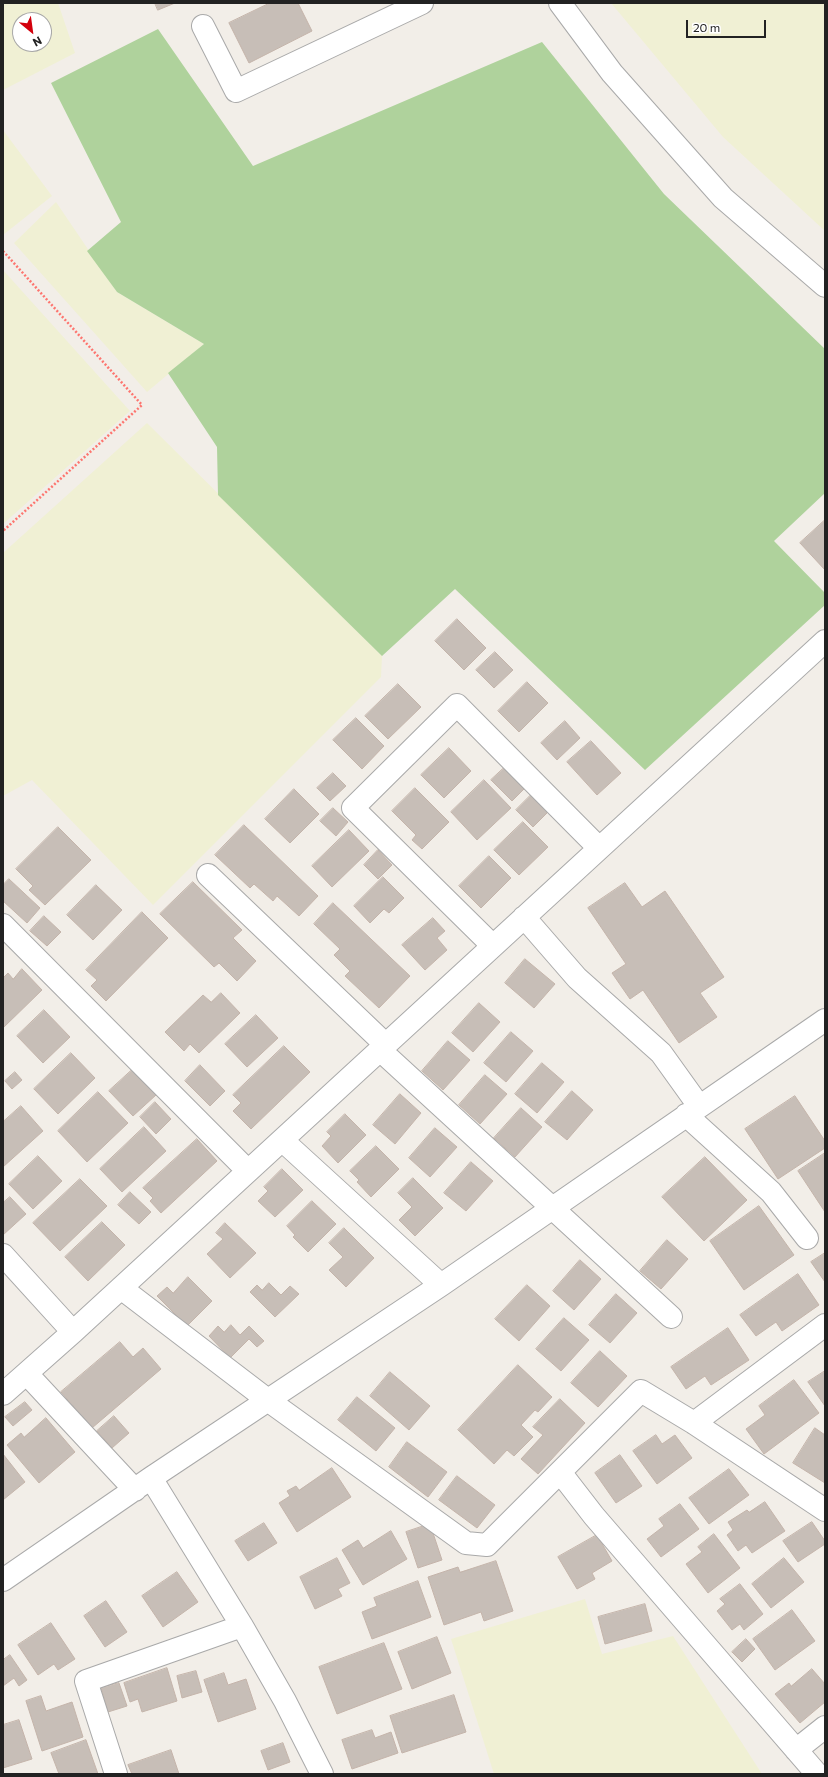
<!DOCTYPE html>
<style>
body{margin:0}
#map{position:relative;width:828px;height:1777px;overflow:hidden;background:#f2eee8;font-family:Commissioner,sans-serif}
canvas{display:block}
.frame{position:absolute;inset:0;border:4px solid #222;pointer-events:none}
.north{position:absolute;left:12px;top:12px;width:40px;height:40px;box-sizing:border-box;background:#fff;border:1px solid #a7a7a7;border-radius:50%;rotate:151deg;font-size:11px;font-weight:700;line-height:16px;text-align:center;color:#222}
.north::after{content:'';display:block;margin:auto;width:14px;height:18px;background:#d3000c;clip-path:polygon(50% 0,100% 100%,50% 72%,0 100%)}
.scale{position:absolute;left:686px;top:20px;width:80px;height:18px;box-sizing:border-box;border:2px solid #222;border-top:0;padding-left:5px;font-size:12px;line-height:14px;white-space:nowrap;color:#222;-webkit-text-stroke:3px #fff;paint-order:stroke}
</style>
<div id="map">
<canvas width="828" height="1777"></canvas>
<div class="frame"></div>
<div class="north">N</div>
<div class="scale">20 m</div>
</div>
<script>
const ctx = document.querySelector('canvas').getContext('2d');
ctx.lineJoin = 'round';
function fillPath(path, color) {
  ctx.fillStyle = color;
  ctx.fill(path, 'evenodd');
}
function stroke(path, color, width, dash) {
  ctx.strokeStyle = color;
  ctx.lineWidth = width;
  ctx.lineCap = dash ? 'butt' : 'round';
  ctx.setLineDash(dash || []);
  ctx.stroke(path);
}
fillPath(new Path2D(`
 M3,3H58L75,53L3,90ZM20,20H44V44H20Z
 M611,3H825V231L723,137Z
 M3,130L52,196L3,235Z
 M56,202L117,292L204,344L147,392L14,243Z
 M3,270L130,411L3,524Z
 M147,423L382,656L381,677L153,905L32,780L3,796V553Z
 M585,1599L602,1654L673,1636L762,1774H494L451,1639Z`), '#f0f0d4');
fillPath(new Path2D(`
 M158,29L253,166L542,42L664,194L825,349V493L774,541L825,593V605L645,770L455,589L382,656L218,495L217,447L168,373L204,344L117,292L87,251L121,222L51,83Z`), '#afd29c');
const building = new Path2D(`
 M155,3H175L158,10Z
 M270,3H298L312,31L249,63L229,23Z
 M825,520V570L800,543Z
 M457,619L486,648L464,670L435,641Z
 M495,652L513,670L494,688L476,670Z
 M527,682L548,703L519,732L498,711Z
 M398,684L421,707L388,739L365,716Z
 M356,718L384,746L362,769L333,740Z
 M565,721L580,738L557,760L541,743Z
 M591,741L621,773L597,795L567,762Z
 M449,748L471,771L444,798L421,775Z
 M504,768L524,789L512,801L491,780Z
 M333,773L346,786L330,801L317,788Z
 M484,780L511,808L477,840L451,812Z
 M415,788L449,822L422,849L412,840L416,835L392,811Z
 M294,789L319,814L290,843L265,819Z
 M531,795L548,812L533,827L516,810Z
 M333,808L348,822L336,836L320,821Z
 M523,822L548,847L519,875L494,850Z
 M244,825L318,896L299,916L277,896L273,901L254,884L250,888L215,855Z
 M58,827L91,860L45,905L29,890L33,886L16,869Z
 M349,830L369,851L332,887L312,866Z
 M378,850L392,865L378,879L364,865Z
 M489,856L511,878L481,908L459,886Z
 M383,877L404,898L389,913L384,909L370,923L354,906Z
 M9,879L40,908L27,923L3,901V885Z
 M193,882L242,930L233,938L256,961L237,981L219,963L214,967L160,914Z
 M625,883L642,907L665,891L724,977L700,993L717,1017L679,1043L643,990L630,999L612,973L626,964L588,908Z
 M96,885L122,910L93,940L67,915Z
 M333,903L410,976L379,1008L345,976L350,971L334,955L340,949L314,924Z
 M142,912L168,938L106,1001L91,986L97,980L86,970Z
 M44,916L61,932L47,946L30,931Z
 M433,918L445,931L437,938L447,950L425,970L402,945Z
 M525,959L555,984L534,1008L505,983Z
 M22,969L42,990L3,1028V978L8,973L13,979Z
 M221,993L240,1013L199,1053L190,1044L184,1051L165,1032L203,995L211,1002Z
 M479,1003L500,1022L473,1052L452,1033Z
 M44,1010L70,1037L43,1063L17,1036Z
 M256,1015L278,1038L247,1067L225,1044Z
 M511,1032L533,1051L506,1082L484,1063Z
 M448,1041L470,1060L443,1090L422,1071Z
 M284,1046L310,1072L251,1129L233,1111L241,1103L233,1095Z
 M71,1053L95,1078L58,1114L34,1089Z
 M542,1063L564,1082L537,1113L515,1094Z
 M200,1065L225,1091L210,1106L185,1081Z
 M132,1070L156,1095L133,1116L109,1091Z
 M15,1072L22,1080L12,1089L5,1081Z
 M485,1075L507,1094L480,1124L459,1105Z
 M572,1091L593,1110L567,1140L545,1122Z
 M98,1092L128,1123L87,1162L58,1131Z
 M400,1094L421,1113L395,1144L373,1125Z
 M795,1096L825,1141V1148L778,1179L745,1129Z
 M155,1102L171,1119L156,1134L140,1117Z
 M21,1106L43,1131L3,1167V1122Z
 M521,1108L542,1127L515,1157L494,1138Z
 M345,1114L366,1135L338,1163L322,1146L331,1136L327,1132Z
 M144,1127L166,1151L122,1192L100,1169Z
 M435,1128L457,1147L430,1177L409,1158Z
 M197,1139L217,1161L161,1213L150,1201L153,1198L143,1188Z
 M376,1146L399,1169L371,1197L357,1182L359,1180L350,1171Z
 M825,1153V1212L798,1171Z
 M38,1156L62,1181L33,1209L9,1184Z
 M705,1157L747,1200L704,1241L662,1197Z
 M471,1162L493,1181L466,1211L444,1193Z
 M282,1169L303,1190L275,1217L258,1201L268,1191L264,1187Z
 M413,1178L443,1208L415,1236L399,1220L412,1207L398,1193Z
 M80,1179L107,1206L60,1251L33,1223Z
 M130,1192L151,1212L139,1224L118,1205Z
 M10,1197L26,1214L3,1235V1203Z
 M312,1201L336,1224L308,1252L293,1237L295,1235L287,1226Z
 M759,1206L794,1255L744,1290L710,1241Z
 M102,1222L125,1245L88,1281L65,1257Z
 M225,1223L256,1253L230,1278L207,1254L223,1239L216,1233Z
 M344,1228L374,1258L346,1287L329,1270L343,1257L329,1243Z
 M667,1240L688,1259L661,1289L640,1271Z
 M825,1253V1282L811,1262Z
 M580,1260L601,1279L574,1310L553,1291Z
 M798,1274L819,1305L782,1331L776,1322L756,1336L740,1315Z
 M188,1277L212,1301L187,1326L157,1296L167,1287L173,1293Z
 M269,1283L281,1295L290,1286L299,1294L275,1317L250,1292L257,1285L262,1290Z
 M527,1285L550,1306L519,1341L495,1319Z
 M616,1294L637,1313L610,1343L589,1325Z
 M564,1318L589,1340L561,1371L536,1349Z
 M231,1325L240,1335L249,1326L264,1341L257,1347L249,1339L230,1358L209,1336L218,1326L224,1332Z
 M728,1328L749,1360L711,1385L705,1376L686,1389L671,1367Z
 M120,1342L133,1357L143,1348L161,1369L92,1428L61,1392Z
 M600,1351L627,1376L598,1407L571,1383Z
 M518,1365L552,1397L538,1412L535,1410L521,1425L533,1437L514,1456L507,1450L494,1464L458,1430Z
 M825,1371V1406L808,1382Z
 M390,1372L430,1406L409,1430L370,1396Z
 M794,1380L819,1413L764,1454L746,1429L765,1415L759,1406Z
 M357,1397L395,1428L376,1451L338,1420Z
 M560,1399L585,1423L538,1474L521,1459L543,1435L533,1427Z
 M25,1402L32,1410L13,1426L5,1417Z
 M114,1416L129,1433L112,1448L97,1431Z
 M46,1418L75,1452L39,1483L7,1445L21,1433L24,1437Z
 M815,1428L825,1435V1483L793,1463Z
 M656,1435L662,1444L675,1435L692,1458L657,1484L633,1451Z
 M407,1442L447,1472L428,1497L389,1467Z
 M3,1454L25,1482L3,1500Z
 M620,1455L642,1486L616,1503L595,1473Z
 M332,1468L351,1497L297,1532L279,1503L290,1496L287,1491L296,1486L299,1490Z
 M729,1469L749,1495L709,1524L689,1498Z
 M457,1476L495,1505L477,1528L439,1500Z
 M765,1502L785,1531L752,1553L746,1545L738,1551L727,1535L733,1530L728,1522L747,1510L749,1512Z
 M680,1504L699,1529L661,1557L647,1539L664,1526L659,1519Z
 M812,1522L825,1541V1544L798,1562L783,1541Z
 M264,1523L277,1543L248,1561L235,1541Z
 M430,1524L442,1560L418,1568L406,1532Z
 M391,1531L407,1559L363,1585L342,1550L358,1540L363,1548Z
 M714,1534L740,1568L708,1593L686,1564L702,1552L698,1547Z
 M597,1535L612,1561L592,1573L595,1579L577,1589L558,1557Z
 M337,1558L350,1583L338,1589L342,1596L315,1609L300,1577Z
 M784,1558L804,1582L771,1608L752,1584Z
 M496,1561L513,1611L484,1621L481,1612L444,1625L428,1577L458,1567L460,1572Z
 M177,1572L198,1602L163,1627L142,1596Z
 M418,1581L431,1617L372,1639L362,1612L377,1606L374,1598Z
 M740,1584L763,1614L744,1630L740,1624L732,1630L717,1611L725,1604L720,1599Z
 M106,1601L127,1632L105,1647L84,1616Z
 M645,1604L652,1631L605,1644L598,1617Z
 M792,1610L815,1641L775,1670L753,1639Z
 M51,1623L75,1659L58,1670L54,1664L38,1675L18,1645Z
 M437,1637L451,1673L412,1689L398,1652Z
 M746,1639L755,1649L742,1662L732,1652Z
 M384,1643L402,1689L337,1714L319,1667Z
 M10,1655L27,1680L19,1686L14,1678L3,1686V1660Z
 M167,1668L177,1701L142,1712L138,1699L130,1702L124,1683Z
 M812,1669L825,1684V1702L800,1723L775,1694L789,1683L791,1686Z
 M196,1671L202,1692L182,1698L177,1676Z
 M224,1673L228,1685L246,1679L256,1709L218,1722L204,1680Z
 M119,1683L127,1706L108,1712L101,1688Z
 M454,1695L466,1732L402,1753L390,1716Z
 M41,1696L46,1711L72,1702L83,1737L42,1751L26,1701Z
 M19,1720L32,1759L3,1768V1725Z
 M372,1730L375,1738L391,1732L398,1753L352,1769L342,1740Z
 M86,1740L98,1774H59L51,1753Z
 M283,1743L290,1762L268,1770L261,1751Z
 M171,1750L179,1774H132L128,1765Z`);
fillPath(building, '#c7beb7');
stroke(building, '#c4b4aa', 1);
const minor = new Path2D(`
 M560,3L612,73L723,198L825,286
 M203,26L236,91L422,3
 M208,875L386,1045
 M524,917L577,978L661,1053L699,1106
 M3,925L248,1171
 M493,946L353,808L457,705L599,848
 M380,1050L671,1317
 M686,1115L771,1192L807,1238
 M282,1140L441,1285
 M3,1255L73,1332
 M121,1288L269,1401L466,1543L487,1545L641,1391L694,1423L825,1510
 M27,1374L135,1490
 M3,1394L73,1332L825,641
 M694,1423L825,1325
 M560,1472L594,1516L817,1774
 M151,1478L242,1626L285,1701L322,1774
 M3,1580L151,1478L441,1285L825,1020
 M796,1750L825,1727
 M116,1774L86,1681L242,1626`);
stroke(minor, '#a9a9a9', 24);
stroke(new Path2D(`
 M3,251L142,405L3,531`), '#fd756f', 2.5, [2, 2]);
stroke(minor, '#fff', 22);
</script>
